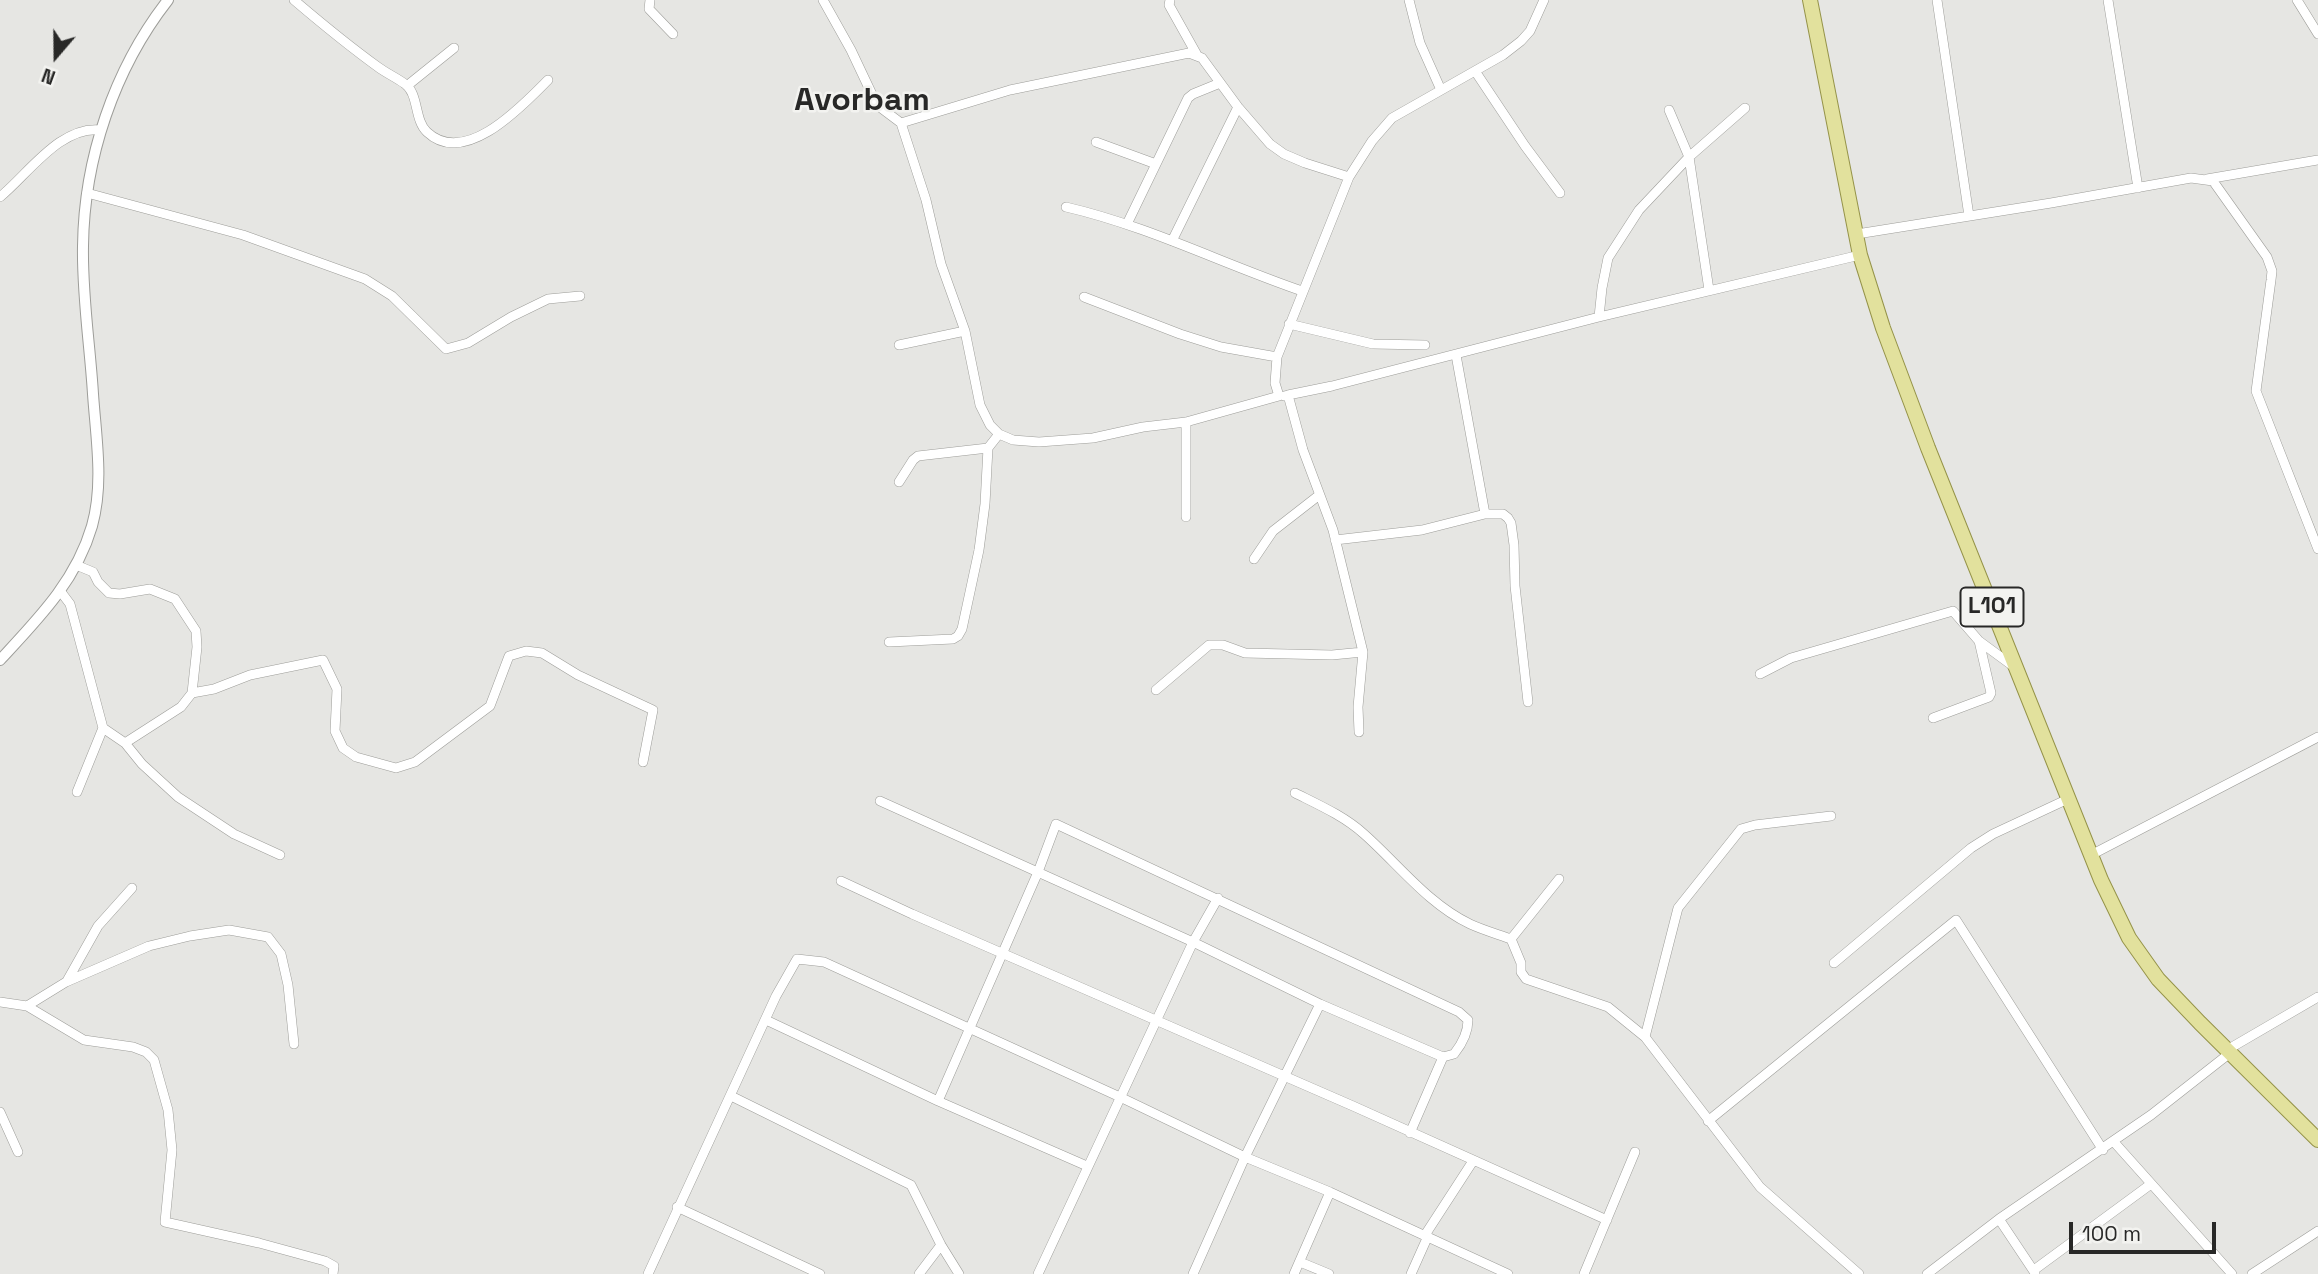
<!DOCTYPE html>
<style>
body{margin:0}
#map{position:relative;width:2318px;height:1274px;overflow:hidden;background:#e6e6e3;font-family:"Space Grotesk",sans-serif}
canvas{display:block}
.north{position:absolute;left:21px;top:21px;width:70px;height:70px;-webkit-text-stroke:5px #f3f3f0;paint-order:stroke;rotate:200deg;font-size:19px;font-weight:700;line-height:28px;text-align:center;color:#282827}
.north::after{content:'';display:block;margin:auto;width:24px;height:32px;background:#282827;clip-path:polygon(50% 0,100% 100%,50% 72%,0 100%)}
.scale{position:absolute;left:2069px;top:1222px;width:147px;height:32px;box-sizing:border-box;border:4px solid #282827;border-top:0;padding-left:9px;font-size:21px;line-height:24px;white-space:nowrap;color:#282827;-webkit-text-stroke:5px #f3f3f0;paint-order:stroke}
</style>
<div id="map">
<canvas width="2318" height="1274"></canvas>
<div class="north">N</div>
<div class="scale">100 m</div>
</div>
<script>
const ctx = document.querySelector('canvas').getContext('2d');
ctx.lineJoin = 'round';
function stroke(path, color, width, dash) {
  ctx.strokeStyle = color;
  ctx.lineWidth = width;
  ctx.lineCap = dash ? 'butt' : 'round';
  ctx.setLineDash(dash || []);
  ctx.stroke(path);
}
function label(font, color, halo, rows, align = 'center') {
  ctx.font = font + ' "Space Grotesk",sans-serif';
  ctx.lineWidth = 5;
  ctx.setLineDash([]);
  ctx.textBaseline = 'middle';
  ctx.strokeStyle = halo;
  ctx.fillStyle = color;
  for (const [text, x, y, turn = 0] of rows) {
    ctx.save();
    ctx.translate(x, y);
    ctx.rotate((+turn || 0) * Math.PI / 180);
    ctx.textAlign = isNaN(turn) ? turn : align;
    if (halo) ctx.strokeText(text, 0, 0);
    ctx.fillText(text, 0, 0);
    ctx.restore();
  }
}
const minor = new Path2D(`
 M294,0C321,23 349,46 378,67C386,73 397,78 405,84C419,94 414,120 427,132C465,168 523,105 548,80
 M650,0L649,9L673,34
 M823,0L851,50L877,105L901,123L926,200L941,264L965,331L980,405L990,425L999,434L1013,440L1039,442L1093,438L1143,427L1186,422L1279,396L1275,383L1277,357L1349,177L1372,141L1392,118L1503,55L1521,41L1530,31L1544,0
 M1170,0L1169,5L1197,55
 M1409,0L1420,43L1441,90
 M1937,0L1969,216
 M2108,0L2138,188
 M2297,0L2318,34
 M1475,71L1525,146L1560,193
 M408,85L454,48
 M1669,110L1689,157L1709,290
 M901,123L1010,90L1189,53L1202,58L1238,107L1270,144L1284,154L1305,163L1349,177
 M1096,142L1156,164
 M2207,179L2318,160
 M87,193L243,235L365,279L392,296L446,349L468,343L511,317L548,299L580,296
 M0,197C29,173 61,125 101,130
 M1066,207C1148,226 1223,264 1302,291
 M1127,224L1188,98L1193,94L1220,83
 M1857,234L2051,203L2191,178L2213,181L2267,257L2272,271L2271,280L2256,391L2318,549
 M1172,241L1238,107
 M1084,297L1180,334L1221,347L1277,357
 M1599,317L1602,288L1608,258L1639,210L1689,157L1745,108
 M1289,324L1373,344L1425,345
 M899,345L965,331
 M1456,355L1485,514
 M1288,395L1332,386L1599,317L1860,255
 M1284,396L1288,395L1303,450L1333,530L1363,652L1358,707L1359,732
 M899,482L913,460L918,456L988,448
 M1186,517V422
 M1335,540L1422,530L1485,514H1503L1508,518L1511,523L1514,545L1515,586L1528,702
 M1254,559L1273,531L1318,496
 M76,565L93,572L98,582L109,593L120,594L150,589L175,599L196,631L197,647L192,693
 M61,592L70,604L103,728L77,792
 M889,642L953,639L958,636L962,629L979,550L985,504L988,448L999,434
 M1760,674L1791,658L1953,611L1979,641L2013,666
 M1156,690L1209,645H1223L1245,653L1332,655L1363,652
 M1933,718L1989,697L1991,693L1979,641
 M103,728L125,743L142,764L178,797L234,834L280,855
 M125,743L181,707L192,693L214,689L250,675L323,660L337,689L335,731L343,748L356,757L396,768L415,762L490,706L509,656L526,651L542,653L578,675L653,710L643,762
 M1295,793C1319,805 1344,816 1364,834C1398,864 1428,904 1470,924C1483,930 1497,934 1511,939L1521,963V972L1526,979L1608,1007L1645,1037L1760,1187L1859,1274
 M880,801L1193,942L1320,1004L1443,1057L1454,1054C1462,1044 1468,1033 1468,1020L1459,1012L1056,824L1038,872L938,1101
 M2091,855L2318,737
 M841,881L912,914L1353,1106L1607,1220
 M1511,939L1559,879
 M1834,963L1971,848L1993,834L2068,799
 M67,981L98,926L132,888
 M0,1002L27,1006L84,1040L133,1047L146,1052L154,1060L168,1110L172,1150L165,1222L259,1243L325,1261L334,1266L333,1274
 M27,1006L66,982L149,946L190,936L229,930L268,937L281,954L288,985L294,1044
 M766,1020L938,1101L1087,1166
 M1645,1037L1678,908L1741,829L1755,825L1831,816
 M2227,1050L2318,997
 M731,1096L911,1185L941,1245L959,1274
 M0,1112L18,1152
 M1708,1121L1956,920L2103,1150
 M1410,1133L1443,1057
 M2114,1142L2232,1274
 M677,1207L820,1274
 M1999,1219L2035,1273
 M1425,1235L1473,1161
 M1300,1262L1329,1274
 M2034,1270L2151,1184
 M648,1274L776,996L797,959L824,962L1120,1097L1245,1157L1330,1192L1508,1274
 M919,1274L941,1245
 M1038,1274L1193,942L1218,898
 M1193,1274L1245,1157L1320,1004
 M1294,1274L1330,1192
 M1411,1274L1428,1236
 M1584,1274L1635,1152
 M1927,1274L1999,1219L2151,1115L2230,1053
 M2252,1274L2318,1231`);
const tertiary = new Path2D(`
 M0,660C38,619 76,581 92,526C104,483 96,438 93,394C90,345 82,296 83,246C84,159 114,69 168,0`);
const primary = new Path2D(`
 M1810,0L1860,255L1883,328L1928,448L2101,880L2129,938L2158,979L2200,1023L2318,1140`);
stroke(minor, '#9d9d99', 10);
stroke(tertiary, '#9d9d99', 12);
stroke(primary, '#959349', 16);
stroke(minor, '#fff', 9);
stroke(tertiary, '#fff', 10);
stroke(primary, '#e2e19d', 14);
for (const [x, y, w] of [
 [1992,607,63]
]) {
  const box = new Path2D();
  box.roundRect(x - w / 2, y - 19.5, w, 39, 5);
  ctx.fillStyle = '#f3f3f0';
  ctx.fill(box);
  stroke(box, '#282827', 2);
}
label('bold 23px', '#282827', null, [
 ["L101",1992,607]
]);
label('bold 32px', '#282827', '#f3f3f0', [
 ["Avorbam",862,101]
]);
</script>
